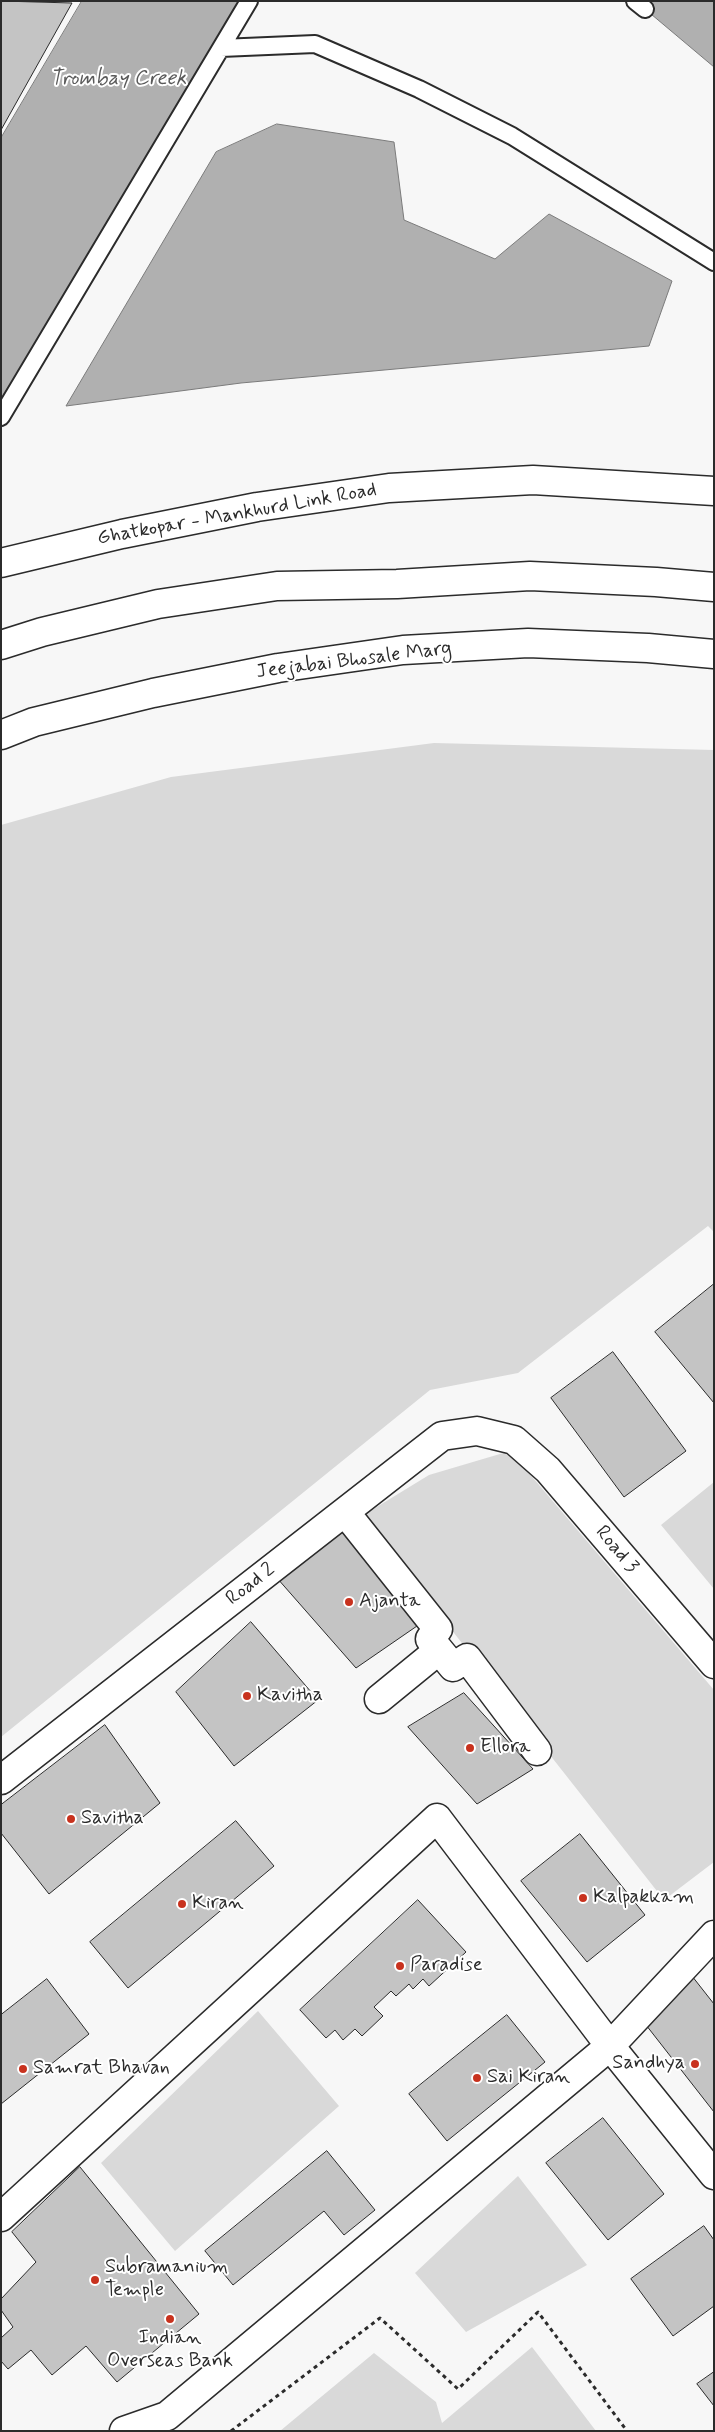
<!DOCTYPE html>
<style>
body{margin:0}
#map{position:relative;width:715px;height:2432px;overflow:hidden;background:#f7f7f7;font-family:Mynerve,sans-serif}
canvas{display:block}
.frame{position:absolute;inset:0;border:2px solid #2b2b2b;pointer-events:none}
</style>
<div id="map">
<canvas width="715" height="2432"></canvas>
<div class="frame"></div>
</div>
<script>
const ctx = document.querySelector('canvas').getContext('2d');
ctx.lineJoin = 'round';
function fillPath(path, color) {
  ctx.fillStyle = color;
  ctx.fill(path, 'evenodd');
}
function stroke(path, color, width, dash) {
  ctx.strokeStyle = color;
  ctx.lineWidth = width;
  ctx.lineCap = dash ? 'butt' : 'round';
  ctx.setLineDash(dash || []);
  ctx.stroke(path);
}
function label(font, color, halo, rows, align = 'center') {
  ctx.font = font + ' Mynerve,sans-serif';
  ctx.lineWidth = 4;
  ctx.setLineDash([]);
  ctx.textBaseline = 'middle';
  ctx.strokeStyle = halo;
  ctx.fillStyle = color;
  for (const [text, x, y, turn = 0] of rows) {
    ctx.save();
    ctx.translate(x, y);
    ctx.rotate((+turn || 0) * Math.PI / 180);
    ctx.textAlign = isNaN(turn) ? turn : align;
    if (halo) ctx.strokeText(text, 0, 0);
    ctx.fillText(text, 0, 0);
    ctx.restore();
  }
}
fillPath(new Path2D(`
 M434,743L714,750V1232L708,1226L518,1373L430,1390L1,1737V825L171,777Z
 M510,1451L714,1690V1862L664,1900L362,1516L429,1475Z
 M714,1482V1589L661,1525Z
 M258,2011L339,2106L175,2251L101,2163Z
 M518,2176L587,2265L466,2332L415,2273Z
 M532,2347L596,2431H280L374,2353L436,2402L442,2423Z`), '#d9d9d9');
const water = new Path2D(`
 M82,1H249L72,293L1,398V138Z
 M636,1H714V67L645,9Z
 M277,124L394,142L404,220L495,259L549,214L672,281L649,346L241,383L66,406L216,152Z`);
fillPath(water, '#b0b0b0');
stroke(water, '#7b7b7b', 1);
const building = new Path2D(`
 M1,1L72,3L1,130Z
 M714,1284V1403L655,1332Z
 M613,1352L686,1451L624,1497L551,1398Z
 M345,1524L417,1626L356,1668L277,1578Z
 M251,1622L318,1700L234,1766L176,1692Z
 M464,1693L533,1769L477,1804L408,1727Z
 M105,1725L160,1803L49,1894L1,1833V1805Z
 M236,1821L274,1866L128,1988L90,1942Z
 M580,1834L645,1915L587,1962L521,1881Z
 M418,1900L466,1952L429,1986L423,1979L413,1989L409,1984L396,1996L391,1991L374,2007L383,2016L362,2036L355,2029L343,2040L335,2030L326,2038L300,2010Z
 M692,1976L714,2004V2112L639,2016Z
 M47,1979L89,2034L1,2104V2015Z
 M507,2015L545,2062L447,2141L409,2094Z
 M603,2118L664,2194L608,2240L546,2163Z
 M327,2151L375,2210L344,2235L324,2211L233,2285L205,2251Z
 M80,2167L199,2314L117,2382L86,2346L52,2375L31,2350L8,2369L1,2361V2338L13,2327L1,2310V2299L36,2262L12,2232Z
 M704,2226L714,2240V2306L673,2336L631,2279Z
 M714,2372V2406L697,2384Z`);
fillPath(building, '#c4c4c4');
stroke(building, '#2b2b2b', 1);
const service = new Path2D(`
 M635,1L645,9
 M221,48L315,44L419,89L512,136L714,262
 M1,417L249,1`);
const minor = new Path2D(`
 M345,1512L438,1629L430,1639L453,1667L467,1658L537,1751
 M379,1699L439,1650
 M1,1780L442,1436L477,1431L514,1440L548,1470L714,1664
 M1,2217L437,1818L610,2046L714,2175
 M124,2431L167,2416L610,2046L714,1935`);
const trunk = new Path2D(`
 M1,563L122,534L257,507L389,488L533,480L714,491
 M1,645L42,632L158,604L277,586L397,584L530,576L656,582L714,587
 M1,735L34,722L153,693L278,668L403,650L528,643L648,648L714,654`);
stroke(service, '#2b2b2b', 20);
stroke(minor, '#2b2b2b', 31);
stroke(trunk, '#2b2b2b', 31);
stroke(new Path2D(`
 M231,2431L380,2318L458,2389L538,2312L627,2431`), '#2b2b2b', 3, [4, 4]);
stroke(service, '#fff', 16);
stroke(minor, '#fff', 28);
stroke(trunk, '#fff', 28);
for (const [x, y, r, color] of [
 [349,1602,5,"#c8321e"],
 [247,1696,5,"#c8321e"],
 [470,1748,5,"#c8321e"],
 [71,1819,5,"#c8321e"],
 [583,1898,5,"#c8321e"],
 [182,1904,5,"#c8321e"],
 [400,1966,5,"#c8321e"],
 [695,2064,5,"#c8321e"],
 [23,2069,5,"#c8321e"],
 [477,2078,5,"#c8321e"],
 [95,2280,5,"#c8321e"],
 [170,2319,5,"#c8321e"]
]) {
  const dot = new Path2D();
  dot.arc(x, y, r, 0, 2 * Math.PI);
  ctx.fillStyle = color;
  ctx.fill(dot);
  stroke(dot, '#fff', 2);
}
label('20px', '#2b2b2b', '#fff', [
 ["Ghatkopar - Mankhurd Link Road",237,515,-10],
 ["Jeejabai Bhosale Marg",354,661,-7],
 ["Road 3",616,1550,50],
 ["Road 2",251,1585,-38]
]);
label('20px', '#2b2b2b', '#fff', [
 ["Ajanta",359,1602],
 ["Kavitha",257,1696],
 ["Ellora",480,1748],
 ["Savitha",81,1819],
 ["Kalpakkam",593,1898],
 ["Kiran",192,1904],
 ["Paradise",410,1966],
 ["Sandhya",685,2064,"right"],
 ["Samrat Bhavan",33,2069],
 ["Sai Kiran",487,2078],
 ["Subramanium",105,2268],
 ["Temple",105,2291],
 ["Indian",170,2339,"center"],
 ["Overseas Bank",170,2362,"center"]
], 'left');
label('italic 21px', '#5a5a5a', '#fff', [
 ["Trombay Creek",118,80]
]);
</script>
